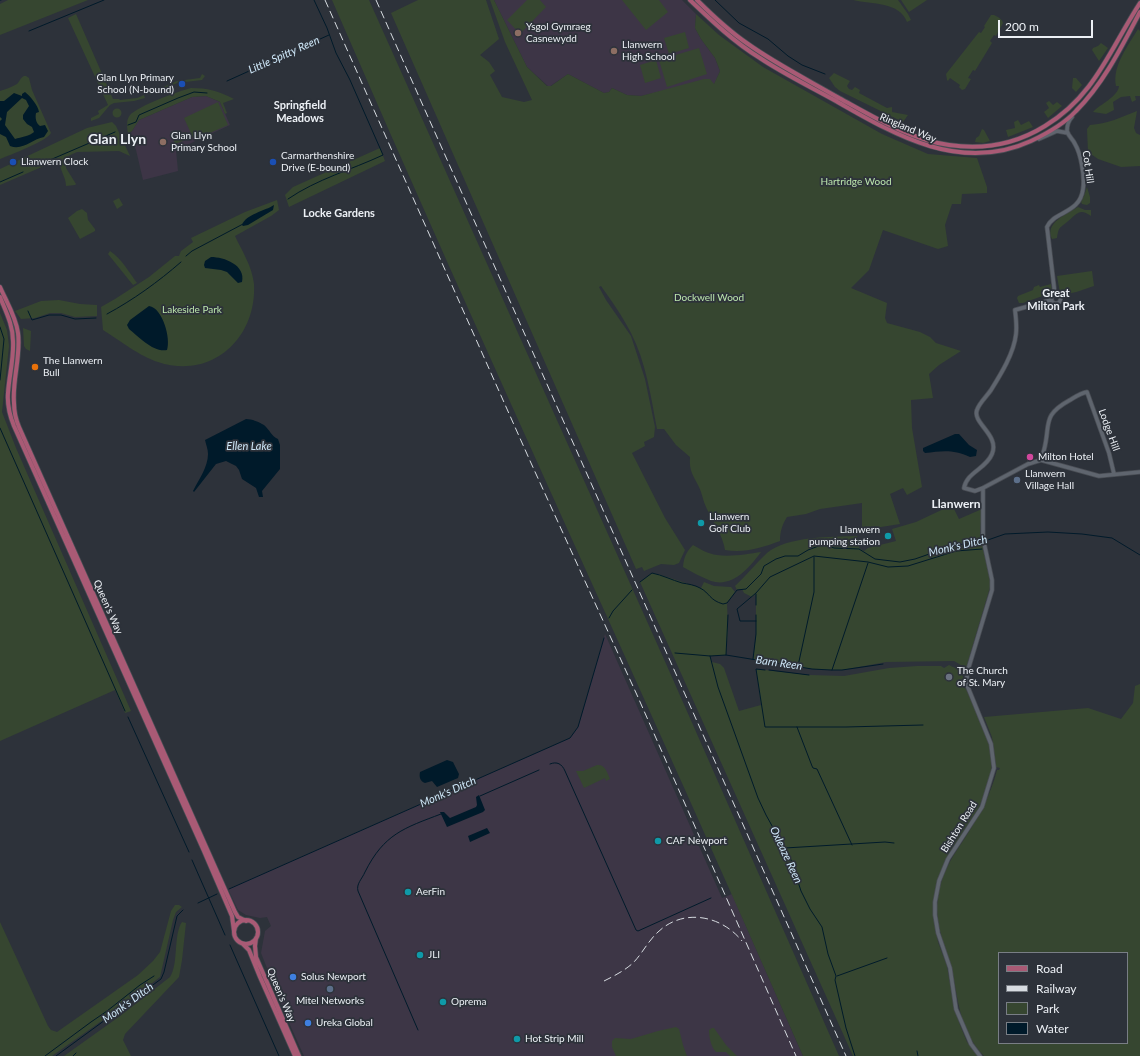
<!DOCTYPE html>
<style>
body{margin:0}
#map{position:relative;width:1140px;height:1056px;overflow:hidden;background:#2d323a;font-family:Lato,sans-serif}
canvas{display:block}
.legend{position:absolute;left:998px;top:952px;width:130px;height:92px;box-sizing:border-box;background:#2d323a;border:1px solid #797e85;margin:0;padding:5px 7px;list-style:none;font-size:12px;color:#ecf0f5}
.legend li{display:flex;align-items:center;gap:8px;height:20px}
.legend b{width:20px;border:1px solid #797e85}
.scale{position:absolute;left:998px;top:20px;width:95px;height:18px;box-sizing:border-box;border:2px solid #ecf0f5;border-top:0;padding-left:5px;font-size:12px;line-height:14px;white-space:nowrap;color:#ecf0f5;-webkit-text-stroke:3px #2d323a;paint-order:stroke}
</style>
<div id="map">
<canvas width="1140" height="1056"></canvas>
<ul class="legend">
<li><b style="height:5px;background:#a95a75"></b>Road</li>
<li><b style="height:5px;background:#d7dce1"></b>Railway</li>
<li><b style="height:11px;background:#364630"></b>Park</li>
<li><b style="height:11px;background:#001a2a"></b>Water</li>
</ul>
<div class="scale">200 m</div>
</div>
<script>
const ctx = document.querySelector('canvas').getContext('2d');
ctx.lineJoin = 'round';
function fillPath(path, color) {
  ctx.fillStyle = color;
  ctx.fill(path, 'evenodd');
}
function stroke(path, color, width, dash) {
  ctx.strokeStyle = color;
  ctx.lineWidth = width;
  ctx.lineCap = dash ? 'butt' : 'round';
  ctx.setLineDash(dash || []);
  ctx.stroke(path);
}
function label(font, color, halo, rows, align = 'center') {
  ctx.font = font + ' Lato,sans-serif';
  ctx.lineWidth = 3.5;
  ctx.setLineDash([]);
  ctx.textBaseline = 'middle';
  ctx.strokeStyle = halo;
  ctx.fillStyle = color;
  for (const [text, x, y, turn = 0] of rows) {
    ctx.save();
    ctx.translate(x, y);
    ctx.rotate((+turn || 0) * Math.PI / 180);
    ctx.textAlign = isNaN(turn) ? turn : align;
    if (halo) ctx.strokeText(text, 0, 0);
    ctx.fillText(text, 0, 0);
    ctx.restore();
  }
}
fillPath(new Path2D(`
 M605,634L722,898L732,894L803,1056H304L286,1016L261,953L265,931L271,926L267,917L260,918L246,915L238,910L228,889L570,738L578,727Z`), '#3d3646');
fillPath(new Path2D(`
 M494,0H682L696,14L695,28L701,39L715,58L720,71L714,85L667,90L641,96L627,95L612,88L609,92L604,93L568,74L549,87L527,67Z
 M206,96L220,102L230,125L176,150L178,171L143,180L136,150L128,134L132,131L139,120L192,97Z`), '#3d3546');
fillPath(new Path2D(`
 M8,0H88L0,35V4Z
 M332,0H369L667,666L839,1056H803C649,703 485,354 332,0Z
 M418,0H486L499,39L480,55L489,62L495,71L490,75L502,97L524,102L532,100L505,42L490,0H494L527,67L547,86H551L568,74L604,93L609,92L612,88L627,95L641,96L704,79H710L714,84L720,71L715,58L701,39L695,28L696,14L719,35L763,67L882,134L928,154L977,158L987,187V193L962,194L961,204H952L945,225L948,246L938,249L883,230L869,270L851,288L887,303L885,318L887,323L920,332L930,337L936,343L961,351L939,365L929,374L933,398L911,400L912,428L922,487L907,495L903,488L890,494L900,524L862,530V503L820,509L806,514L787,517C782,525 780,532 780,541C761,548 745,553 725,550C723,535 712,521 706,507C703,501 702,493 699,487C693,475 689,471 690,457L676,445L664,429H657C651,397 646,362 631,333C623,317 611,300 601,286L599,287L606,300L631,336L645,379L655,427L654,437L644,442L645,446L632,453L665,518L685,550L679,563L674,565L661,564L644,571L642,567L636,569L391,13Z
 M527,0H540L546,7L520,34L507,20Z
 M622,0H659L668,12L646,30Z
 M853,0H898L908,14L911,20L907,22C899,1 872,5 853,0Z
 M901,0H927L909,12Z
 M76,14L113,99H119L120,100L137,98L144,95L145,98L134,101L114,103L110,105L99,118L91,121V118L99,114L98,111L108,105L68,18Z
 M991,15H994C998,17 1002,19 1003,23L996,36L994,35L990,41L992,43L975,71L973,70L968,78L971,79L965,89L962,90L959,87L960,85L950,78L948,81L947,80L946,74L979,32L981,33L985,27L984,26Z
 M1138,29L1140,31V96H1135L1136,100L1132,102L1130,96L1121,97L1113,102L1114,110L1106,114L1093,112C1100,104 1118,97 1119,86H1116C1112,66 1128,46 1138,29Z
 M685,32L689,48L669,54L664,38Z
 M1101,43L1108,48L1099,61L1092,50L1093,48L1098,46Z
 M699,48L707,74L667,87L659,60Z
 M656,60L661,78L645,83L640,65Z
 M834,73L850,81L847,86L849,89L852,90L855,87L860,90L859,93L887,108L892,107V112L908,115L903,122L840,91L835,87L829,78Z
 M202,74L205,76L202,80L177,83L150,95L149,93L177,81L200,78Z
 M24,76H26L29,78L32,90L51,133C47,141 10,155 0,159V91C6,89 12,87 17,84C20,81 20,78 24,76Z
 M1073,78H1076L1082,85L1076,92L1072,88Z
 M191,88C207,88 219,91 234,99L223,103L227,113L225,114L220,102L218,101L206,96L192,97L139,120L132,131L128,134C127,127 126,120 130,115C138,106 179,91 191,88Z
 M1049,101L1053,105L1057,102L1062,106L1048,118L1044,112L1049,108L1046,103Z
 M218,102L228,125L194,140L184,118Z
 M112.5 113a4.5 4.5 0 1 1 9 0a4.5 4.5 0 1 1-9 0Z
 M1137,111L1134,128L1136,133L1140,135V166L1121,167L1098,159L1088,152L1087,129L1090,125C1107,124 1122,117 1137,111Z
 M1018,120L1021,125L1029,121L1033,127L1008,137L1006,130L1015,128L1014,122Z
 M112,122L116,126L130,156L119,151L77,152L66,157V168L76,184L75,185L66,186C66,178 61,172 60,165H52L51,163L0,185V169L87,128Z
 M982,129L984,130L990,141L983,143L975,142L976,138L979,136Z
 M186,132L188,139L175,144L172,137Z
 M380,148L385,161L289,207L285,195L293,187Z
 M1087,187L1090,197V203L1087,205L1082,204L1081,202L1084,196Z
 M119,198L123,205L117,209L113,201Z
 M277,200L279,210L271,216L235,236C242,251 252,266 254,284C257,338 212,380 158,362C141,357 119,340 103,330L101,307L115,299L149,277L175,256H179L181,251L193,242L191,238L245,212Z
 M1078,207L1085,210H1091V216C1079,207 1076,215 1067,222C1059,229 1059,226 1057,238L1052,239C1044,223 1067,214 1078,207Z
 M82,209L87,213L88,220L95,229V231L80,239L68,218L77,211Z
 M110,251C121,258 129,272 137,283L133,285L108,254Z
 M1092,271L1094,286C1084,289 1070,296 1060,293L1057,276Z
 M1051,284L1052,292L1048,294L1023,303H1019L1017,298L1018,296L1033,290L1034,287L1039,285L1040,287Z
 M59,300L80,304L97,305V316L75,317L61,313H50L35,318L21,319L15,311L41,301Z
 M0,313L7,330L9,346L2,412L16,448L131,711L125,713L115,690L0,741Z
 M23,328L31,331L30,351L26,349L24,346Z
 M952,505L959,519L982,509L980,535L991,584L966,668L954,661L886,662L842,670H831L812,669L753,660L756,634V594L752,597L744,593L742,589L737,590L735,586C746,576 756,563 767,553C787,536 832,537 857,536L859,548L864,551L868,548L896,541L892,529L916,522Z
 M693,545C700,549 708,554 717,555C731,557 748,554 761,552C750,567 733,588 711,581C701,577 692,572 683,567C684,557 686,552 693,545Z
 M652,573L658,574L701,588L704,582L714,586L731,587L735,592L727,603L728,630L726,655L710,656L712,662L720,664L724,668L739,711L761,705L756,669L809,675L844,676L889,668L917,666H941L944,668L949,665C957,669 961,670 964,679L960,683L963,687L966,689L989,742L992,762L991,772L983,798L979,807L950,852L942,869L934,898L933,915L938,942L947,966L954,1006L960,1025L967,1042L978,1056H853L640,582Z
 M1140,684V1056H984C961,1032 959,1006 953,975C948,951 936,930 937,905C939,879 949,861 963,841C977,819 991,795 997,770H999L1000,768L996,767L992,737L984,717L1088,708L1121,719L1133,703L1135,686ZM999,953H1127V1043H999Z
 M597,765C605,764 607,772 610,779L606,781L605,778L584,788L576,771H583Z
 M175,905H179L182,907L176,912L173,920L160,977L110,1015L52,1056H0V922L48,1026L51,1030L57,1032L138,975L153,961L160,952L171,911Z
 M182,922L186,923L182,960L179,977L125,1034L123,1040L131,1056H64L120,1016L170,977C179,963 173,935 182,922Z
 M676,1027L679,1029L683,1045L687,1056H616L612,1047V1041L615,1038L631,1039L658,1031Z
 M712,1028H714L726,1045L737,1056H730L726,1052H716C711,1047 709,1037 709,1030Z`), '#364630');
fillPath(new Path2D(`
 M25,92C30,96 38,105 39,112L36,113C35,118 36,123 40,126L45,125L48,131L44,137C32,139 23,151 10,146L6,137L0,134V121L2,119L0,117V101H4L14,93L22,96V94ZM22,98L26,100L29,106L23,115V119L27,124L32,127L34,132C30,136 21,137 15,139L5,125L7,112Z
 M274,205L273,210L248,225L243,226L242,225C246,214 265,211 274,205Z
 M211,257C224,257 246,265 242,282L238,283L227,272L221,270L205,268L204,265L205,261Z
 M149,306C163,308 171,339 167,350C154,353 139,337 129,329L127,325L130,320Z
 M246,419C252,419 259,422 264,425C270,430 271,436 278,439L280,445V469L262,491L263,497H259L256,488L242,479L239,470L236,466L226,461L216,464L194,492L193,491C199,479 208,467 208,454C208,449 206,445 205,440Z
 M955,434H959L969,445L977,450L976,456L970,457C953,449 942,451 925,453L923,451V448Z
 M447,760L453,762L459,774L458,778L437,787L432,781L425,783C420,781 419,777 420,772Z
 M479,795L485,810L483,812L447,827L440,812H444L450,818L476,807L477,805L476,797Z
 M487,828L490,833L470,842L468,836Z`), '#001a2a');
stroke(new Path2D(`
 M0,0H1
 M715,0L739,23L768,39L788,56L802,65L825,74
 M29,31L104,0
 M227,81L329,35
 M128,125L136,122L139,115L178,98L194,92L207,93
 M36,166L115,132
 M0,182L23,172
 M288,199C317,179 351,170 383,155L350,80L336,53L327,28L314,0
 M186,256L192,251L243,224
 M28,311L32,320L49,315H61L75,319L96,318
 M107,314C133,300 158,282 181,262
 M0,327L4,339L0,380
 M0,428L125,711
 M985,541L1005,534L1048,532L1082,534L1112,538L1140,555
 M640,582L652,573C662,575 672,580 682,583C688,584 695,585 700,588C710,593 709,600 723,604L727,603L737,590L746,589L761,574L764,566L776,559L785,556H798L808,550L824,544L834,548L859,549L875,559L900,562L915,559L955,545L977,543L982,542
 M756,594V605
 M609,618L613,611L632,590
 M756,621H740L737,609L756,593L770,577L814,556L868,562L888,567L908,566L956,551L982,549
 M675,653L710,656L726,655L812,669L831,670H842L883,664
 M726,655L728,615
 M710,656L718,687L758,798L766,815L791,860L801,891L810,909L822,927L828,954L836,976L835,980L846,1028L855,1056
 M753,659L756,634V615
 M798,666L814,592V557
 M765,670L756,669L765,727H846L923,725
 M769,670L809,675
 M832,670L868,563
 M128,717L189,852
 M797,727L812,766L813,768L817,769L852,845
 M550,764C557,761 562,764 565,771L636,930L638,931L711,898
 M480,796L539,770
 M785,848L885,842L894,843
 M192,860L225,935
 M229,889L570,738L578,727L604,638
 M198,903L217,894
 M230,945L279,1056
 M837,976L887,958
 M418,1030L358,891C356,884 362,879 365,872C384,834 404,828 441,814
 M917,1051L918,1056
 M45,1056L91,1022L107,1011L140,985L154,976
 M56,1056L161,979L164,972L177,916L183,910
 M73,1056L76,1053`), '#001a2a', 1);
const secondary = new Path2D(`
 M1039,139L1057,131L1068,133
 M1051.5 299a4.5 4.5 0 1 1 9 0a4.5 4.5 0 1 1-9 0Z
 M1055,295L1047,227C1054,211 1080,214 1083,189C1085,177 1081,154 1075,144C1073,139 1068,136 1067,131C1067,125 1068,121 1072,117
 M1041,460L1028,464L983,488L975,491L964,488C967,472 986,469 992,454C1000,435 972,423 977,410C979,403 987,396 991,390C1001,374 1014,353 1016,334C1017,326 1016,318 1015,310L1051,300
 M1041,460C1041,456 1043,454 1044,450C1051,424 1041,416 1070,400C1075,397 1081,393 1087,392L1109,453L1114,474
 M1041,460L1099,476L1140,472
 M980,1056L971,1044L956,1009L950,968L938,933L935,915V902L939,881L948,859L982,807L994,768L991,744L967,685V673L992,590V580L983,538V488`);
const primary = new Path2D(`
 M690,0C712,21 734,42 760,58C784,74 811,87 836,101C897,136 961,173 1031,141C1048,133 1064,124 1076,111C1104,83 1122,46 1140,12
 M697,0C713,16 729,31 748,44C776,64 808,80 839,98C872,116 911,140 949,145C983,150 1016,144 1045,126C1095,96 1110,49 1140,3
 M0,287C6,301 16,317 18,333C21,357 12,380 14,403C14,412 16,420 19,427L235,912L238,917L246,921
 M0,297C6,312 13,325 13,341C14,359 9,376 8,393C7,405 10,416 14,426L204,851L232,916L234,931
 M234 932a12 12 0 1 1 24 0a12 12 0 1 1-24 0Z
 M256,938L255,946L256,957L299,1056
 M243,944L249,950L260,977L295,1056`);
stroke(secondary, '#494d54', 5);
stroke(primary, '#494d54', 5.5);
stroke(secondary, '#5f656e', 3.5);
stroke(primary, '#a95a75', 4);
stroke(new Path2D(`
 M325,0L531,463L637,695L796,1056
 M376,0L846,1056
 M604,981C614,976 624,971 633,963C642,954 648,941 658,932C683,908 721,915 742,941`), '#d7dce1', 1, [8, 4]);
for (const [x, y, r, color] of [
 [518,33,4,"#8d6e63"],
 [614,51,4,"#8d6e63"],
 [182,84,4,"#1a4fb4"],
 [163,142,4,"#8d6e63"],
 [13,162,4,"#1a4fb4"],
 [273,162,4,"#1a4fb4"],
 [35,367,4,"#e8710a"],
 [1030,457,4,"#d1479c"],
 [1017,480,4,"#5c6f8a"],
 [701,523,4,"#0f9aa8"],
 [888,536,4,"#0f9aa8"],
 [949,677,4,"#6b7280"],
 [658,841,4,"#0f9aa8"],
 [408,892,4,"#0f9aa8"],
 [420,955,4,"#0f9aa8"],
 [293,977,4,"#3f7fe0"],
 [330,989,4,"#5c6f8a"],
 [443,1002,4,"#0f9aa8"],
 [308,1023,4,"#3f7fe0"],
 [517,1039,4,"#0f9aa8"]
]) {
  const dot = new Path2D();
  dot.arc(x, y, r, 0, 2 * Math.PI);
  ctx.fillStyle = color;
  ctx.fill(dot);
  stroke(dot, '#2d323a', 1.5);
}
label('10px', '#ecf0f5', '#2d323a', [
 ["Ysgol Gymraeg",526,27],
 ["Casnewydd",526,39],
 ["Llanwern",622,45],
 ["High School",622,57],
 ["Glan Llyn Primary",174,78,"right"],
 ["School (N-bound)",174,90,"right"],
 ["Glan Llyn",171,136],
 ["Primary School",171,148],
 ["Carmarthenshire",281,156],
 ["Drive (E-bound)",281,168],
 ["Llanwern Clock",21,162],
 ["The Llanwern",43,361],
 ["Bull",43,373],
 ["Milton Hotel",1038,457],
 ["Llanwern",1025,474],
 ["Village Hall",1025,486],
 ["Llanwern",709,517],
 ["Golf Club",709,529],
 ["Llanwern",880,530,"right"],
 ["pumping station",880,542,"right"],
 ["The Church",957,671],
 ["of St. Mary",957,683],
 ["CAF Newport",666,841],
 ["AerFin",416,892],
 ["JLI",428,955],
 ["Solus Newport",301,977],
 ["Mitel Networks",330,1001,"center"],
 ["Oprema",451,1002],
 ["Ureka Global",316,1023],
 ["Hot Strip Mill",525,1039]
], 'left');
label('10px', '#ecf0f5', '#2d323a', [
 ["Ringland Way",908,128,23],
 ["Cot Hill",1088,167,82],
 ["Lodge Hill",1109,430,70],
 ["Queen's Way",108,607,66],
 ["Bishton Road",959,827,-58],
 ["Queen's Way",281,995,67]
]);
label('10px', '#bce6ad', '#2d323a', [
 ["Hartridge Wood",856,182],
 ["Dockwell Wood",709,298],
 ["Lakeside Park",192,310]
]);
label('italic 11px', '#cee7f8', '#2d323a', [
 ["Little Spitty Reen",284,55,-24],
 ["Ellen Lake",249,446],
 ["Monk's Ditch",958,546,-13],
 ["Barn Reen",779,663,8],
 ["Monk's Ditch",448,792,-24],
 ["Oxleaze Reen",786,855,65],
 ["Monk's Ditch",128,1003,-36]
]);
label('bold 11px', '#ecf0f5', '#2d323a', [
 ["Springfield",300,105],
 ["Meadows",300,118],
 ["Locke Gardens",339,213],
 ["Great",1056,293],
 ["Milton Park",1056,306]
]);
label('bold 12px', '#ecf0f5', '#2d323a', [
 ["Llanwern",956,504]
]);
label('bold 14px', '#ecf0f5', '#2d323a', [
 ["Glan Llyn",117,139]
]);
</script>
